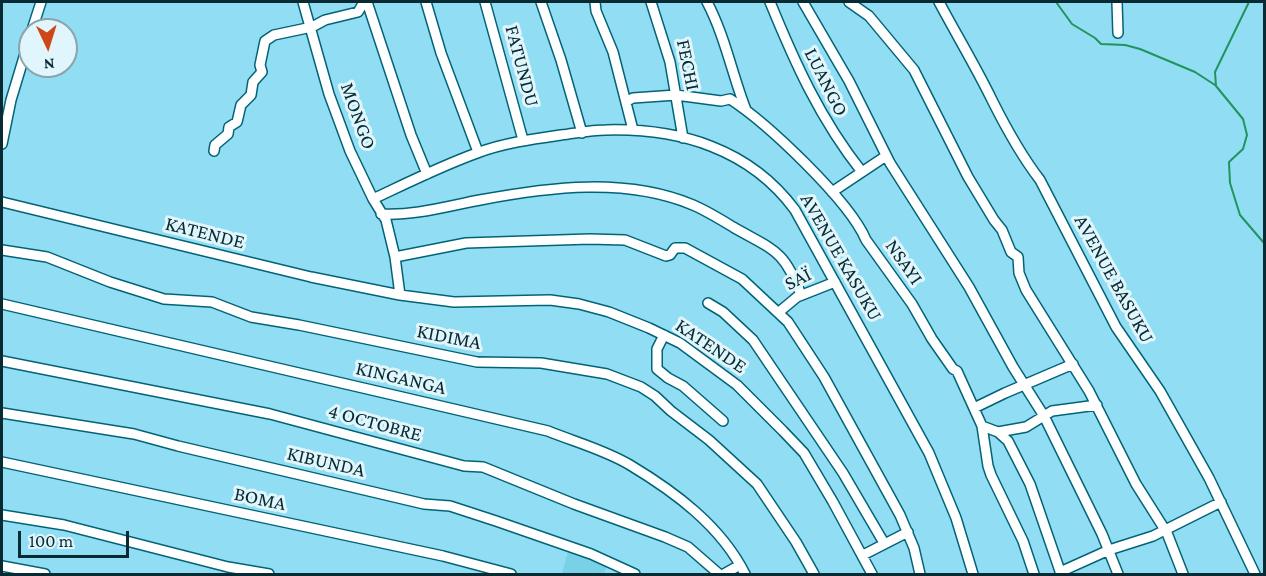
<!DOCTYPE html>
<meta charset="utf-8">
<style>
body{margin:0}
#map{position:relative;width:1266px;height:576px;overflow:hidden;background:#91def4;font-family:"Crimson Pro",serif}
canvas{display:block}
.frame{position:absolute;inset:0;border:3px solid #082a32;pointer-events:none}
.north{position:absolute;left:18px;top:18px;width:60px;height:60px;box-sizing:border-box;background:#e0f6fc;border:2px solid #8aa4ab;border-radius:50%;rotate:176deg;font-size:16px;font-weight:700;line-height:24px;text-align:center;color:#082a32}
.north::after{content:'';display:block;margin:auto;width:21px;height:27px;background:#cf4719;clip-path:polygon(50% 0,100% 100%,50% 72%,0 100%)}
.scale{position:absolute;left:18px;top:531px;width:111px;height:27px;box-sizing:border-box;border:3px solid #082a32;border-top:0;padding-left:8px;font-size:18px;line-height:21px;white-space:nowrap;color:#082a32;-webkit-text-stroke:4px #e0f6fc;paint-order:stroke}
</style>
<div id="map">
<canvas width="1266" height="576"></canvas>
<div class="frame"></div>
<div class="north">N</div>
<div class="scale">100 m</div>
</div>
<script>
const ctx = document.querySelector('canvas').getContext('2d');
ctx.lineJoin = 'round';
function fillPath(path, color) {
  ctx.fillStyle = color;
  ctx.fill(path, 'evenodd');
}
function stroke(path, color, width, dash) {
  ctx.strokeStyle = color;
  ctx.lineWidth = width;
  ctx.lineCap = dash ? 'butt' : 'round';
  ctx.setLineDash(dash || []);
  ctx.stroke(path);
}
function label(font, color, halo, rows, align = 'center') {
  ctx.font = font + ' "Crimson Pro",serif';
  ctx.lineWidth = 6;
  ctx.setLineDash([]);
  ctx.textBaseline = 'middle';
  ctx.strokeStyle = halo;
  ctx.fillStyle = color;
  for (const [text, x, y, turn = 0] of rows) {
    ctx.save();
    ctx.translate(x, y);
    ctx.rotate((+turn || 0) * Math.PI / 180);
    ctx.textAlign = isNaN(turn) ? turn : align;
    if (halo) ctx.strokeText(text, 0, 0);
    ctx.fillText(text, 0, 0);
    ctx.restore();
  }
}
fillPath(new Path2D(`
 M568,551L608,564L604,574H562Z`), '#79d1e8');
stroke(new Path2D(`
 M1056,2L1072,24L1095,38L1101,44L1125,45L1140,49L1195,72L1215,85
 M1249,2L1215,72L1216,86L1243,119L1247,135L1243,149L1229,162L1230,183L1240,215L1264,243`), '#1f945e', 2);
const minor = new Path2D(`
 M303,2L329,94L350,151L373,199L386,220L395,257L400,295
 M367,2L411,135L427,174
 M426,2L441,53L478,152
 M485,2L523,140
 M541,2L561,60L582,133
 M595,2L596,11L613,52L633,130
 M651,2L670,62L683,138
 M707,2C725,36 732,74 746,110
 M770,2C795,63 820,119 862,172
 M803,2L849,81L890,163L969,287L1013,367L1044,416L1102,534L1118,574
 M849,2L869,16L914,70L968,177L994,220L1002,230L1011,252L1018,257L1019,273L1026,290L1089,391L1136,484L1167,533L1183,574
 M939,2C956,34 976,67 992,100C1006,128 1020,154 1040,180L1116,327L1160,391L1209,478L1255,574
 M1117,2L1118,33
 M32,30L41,2
 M627,101L633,98L676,95L721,101L730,99C767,123 849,200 866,240L912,304L932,339L953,369L957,371L982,426L988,466L991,475L1023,541L1034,574
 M2,144L11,100L30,37
 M214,151L215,145L228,134L229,127L237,122L241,105L251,95L253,82L262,72L260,65L265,41L274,35L312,27L325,20L358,12L364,2
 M832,192L886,156
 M373,199C407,183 441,166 477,153C504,143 533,139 561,135C577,133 591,130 606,130C680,128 750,149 795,210L929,453L956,518L973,574
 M2,202L311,277L400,295L454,302L550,300L579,304L609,312L649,328L680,343L737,385L783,431L804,453L833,502L872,574
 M381,214C414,216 448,206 480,200C549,187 626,177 693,205C707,211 720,219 733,227C773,250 784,249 801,295
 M2,250L47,257L110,282L164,299L212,302L251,317L299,325L477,362L541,363L607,374L641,387L655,396L671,411L709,440L757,484L796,542L814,574
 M395,257L466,243L590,239L625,240L666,256L670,255L675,248H685L742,279L788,322L824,377L900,515L914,548L920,574
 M708,303L723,312L753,340L843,473L884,543
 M2,304L548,431C575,442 605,450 630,465C675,492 721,526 745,574
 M779,312L797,297L835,282
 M664,335L657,349V369L668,378L683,386L723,421
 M2,361L270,414L464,466L483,467L574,504L665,537L688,547L719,574
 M974,408L1005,393L1073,364
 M2,413L134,434L178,446L424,504L450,506L496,521L591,554L635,574
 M982,426L998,432L1008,441L1030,484L1061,574
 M998,432L1026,427L1052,411L1097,405
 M2,462L443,556L511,574
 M2,515L64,525L228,567L269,574
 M863,555L908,532
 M2,566L45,574
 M1060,572L1109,550L1153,536L1221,502
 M724,574L740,565`);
stroke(minor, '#036376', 12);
stroke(minor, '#fff', 9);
label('20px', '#082a32', '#e0f6fc', [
 ["FECHI",688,65,78],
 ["FATUNDU",522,66,75],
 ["LUANGO",826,82,63],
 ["MONGO",358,116,70],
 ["KATENDE",205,233,14],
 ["AVENUE KASUKU",841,257,60],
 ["NSAYI",904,262,55],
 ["SAÏ",798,279,-27],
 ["AVENUE BASUKU",1114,279,61],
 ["KIDIMA",449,337,11],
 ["KATENDE",711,346,34],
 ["KINGANGA",401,378,13],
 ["4 OCTOBRE",375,423,15],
 ["KIBUNDA",326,462,13],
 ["BOMA",260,499,12]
]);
</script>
